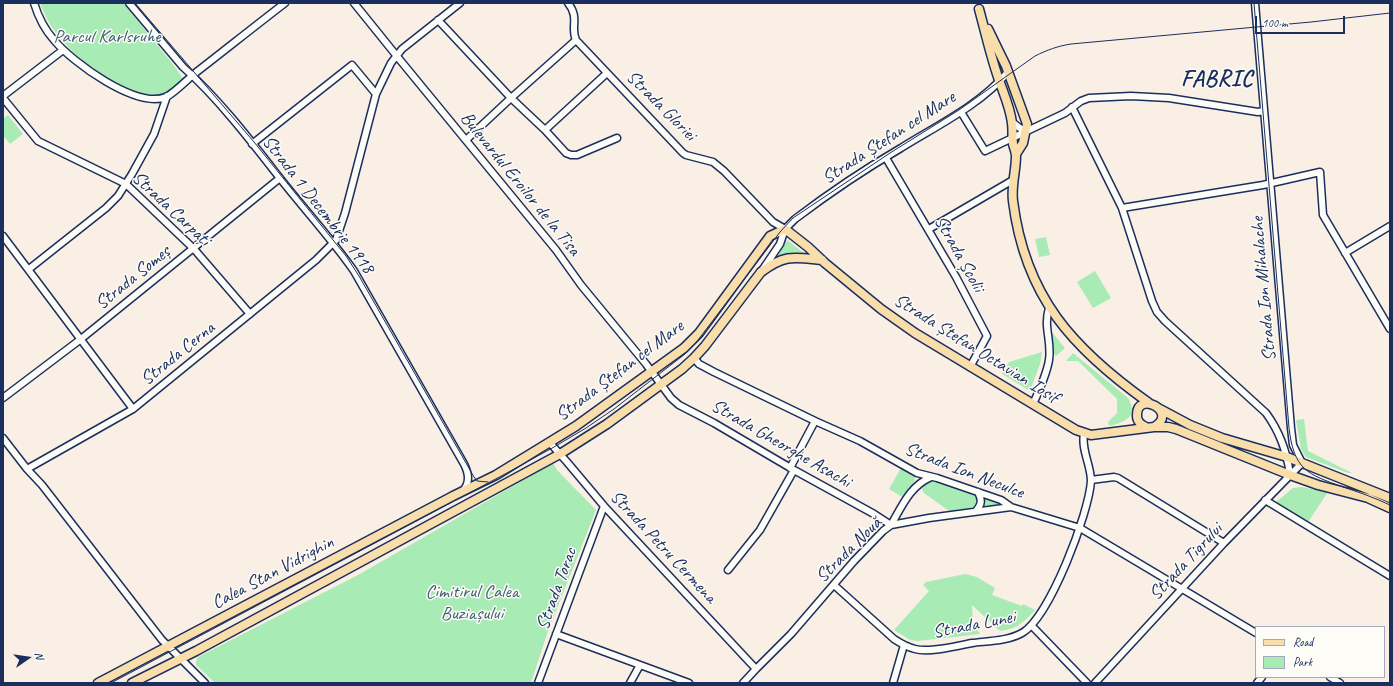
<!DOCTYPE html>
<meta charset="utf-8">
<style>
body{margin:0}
#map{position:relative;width:1393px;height:686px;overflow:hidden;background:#f9efe4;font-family:Caveat,sans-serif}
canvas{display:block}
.frame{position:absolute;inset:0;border:4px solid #1b2f5e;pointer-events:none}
.legend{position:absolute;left:1255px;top:626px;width:130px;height:52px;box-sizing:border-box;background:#fdfcf7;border:1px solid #a3aaba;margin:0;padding:5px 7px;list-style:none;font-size:12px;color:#1b2f5e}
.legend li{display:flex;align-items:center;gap:8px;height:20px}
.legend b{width:20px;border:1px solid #a3aaba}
.north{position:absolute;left:8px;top:638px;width:40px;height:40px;-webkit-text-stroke:3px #fdfcf7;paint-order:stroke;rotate:77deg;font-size:11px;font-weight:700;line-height:16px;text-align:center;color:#1b2f5e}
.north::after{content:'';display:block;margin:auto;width:14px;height:18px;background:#1b2f5e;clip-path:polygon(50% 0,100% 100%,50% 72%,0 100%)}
.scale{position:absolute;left:1255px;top:16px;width:90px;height:18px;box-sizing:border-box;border:2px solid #1b2f5e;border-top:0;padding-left:5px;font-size:12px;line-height:14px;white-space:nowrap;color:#1b2f5e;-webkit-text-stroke:3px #fdfcf7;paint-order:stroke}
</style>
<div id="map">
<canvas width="1393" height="686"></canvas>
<div class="frame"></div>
<ul class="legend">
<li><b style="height:5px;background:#f9deab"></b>Road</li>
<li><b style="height:11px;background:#a8ebb5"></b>Park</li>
</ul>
<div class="north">N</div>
<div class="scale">100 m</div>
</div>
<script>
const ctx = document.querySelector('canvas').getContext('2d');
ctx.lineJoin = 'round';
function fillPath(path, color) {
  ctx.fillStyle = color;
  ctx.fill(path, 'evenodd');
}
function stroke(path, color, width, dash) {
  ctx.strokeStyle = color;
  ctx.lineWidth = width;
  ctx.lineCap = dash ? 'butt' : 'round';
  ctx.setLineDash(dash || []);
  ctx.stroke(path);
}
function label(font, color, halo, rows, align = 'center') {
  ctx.font = font + ' Caveat,sans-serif';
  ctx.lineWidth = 3;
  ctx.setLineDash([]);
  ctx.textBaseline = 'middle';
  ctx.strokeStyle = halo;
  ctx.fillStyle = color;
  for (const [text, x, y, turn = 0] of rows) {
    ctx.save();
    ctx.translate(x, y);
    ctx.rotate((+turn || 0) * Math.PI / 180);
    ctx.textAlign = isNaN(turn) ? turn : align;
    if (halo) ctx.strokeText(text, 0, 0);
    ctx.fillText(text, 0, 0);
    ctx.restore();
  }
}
fillPath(new Path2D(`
 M40,3H123L172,63L184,80C177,86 168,94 158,95C123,96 76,60 56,33C49,24 44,14 40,3Z
 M8,115L23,134L10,144L3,135V119Z
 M1046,237L1050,255L1039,257L1035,239Z
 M787,240L805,254L776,258Z
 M1095,271L1111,298L1093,308L1077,282Z
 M1050,330L1065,348L1056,356L1053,353Z
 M1042,352L1040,364L1030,391L1002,374L1009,362Z
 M1073,353L1128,398C1139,417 1125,422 1109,426L1108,422L1117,413V399L1078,361H1066Z
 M1304,419L1308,451L1352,473H1348L1306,457L1301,449L1296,420Z
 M553,463L557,470L596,510L548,631L531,683H215L196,665V661L198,657L358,575Z
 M901,468L914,476L915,480L904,498L889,489Z
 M936,481L993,500L1000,502V505L949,511L924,493L922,489C924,483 930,482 936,481Z
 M1301,487L1328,492L1308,522L1276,502L1293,488Z
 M965,574L977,577L995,588L992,595L1022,606L1023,604L1035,610C1024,622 1017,629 1000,631L972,605L973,622L980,634L918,641L910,640L894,630L929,591L923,585L926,582Z`), '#a8ebb5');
const minor = new Path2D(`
 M34,3C38,16 45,30 54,40C72,62 136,109 166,97C173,94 188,79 194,74C225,50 255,26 285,3
 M129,3L183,67C218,98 251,141 279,177C304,209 331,238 354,271L464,464C469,474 470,482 463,491
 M354,3L400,60L556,250L581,285L646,364L671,398L679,405L714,423L794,470L874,514L891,525
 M568,3C580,18 570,27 576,40L683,153L686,155L713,162L724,171L773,222L785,229
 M438,20L511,98L545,130L566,153L571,155H577L617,138
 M3,96L63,50
 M3,98L38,141L126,184L194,249L250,314
 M1072,107L1122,208L1152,301L1157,312L1165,321L1266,413C1280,432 1287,452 1290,475
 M961,112L985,151L1065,113L1081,101L1089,98L1131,96L1169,98L1258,112L1264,111
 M1012,122L1025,132
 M545,130L607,73
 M466,140L511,98L576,40
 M252,144L352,65L376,94
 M886,158L956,277L987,336L970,367
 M1122,208L1263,185L1320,172L1323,215L1390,329
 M929,229L1013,180
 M3,236L133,409
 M1345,253L1390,226
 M29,269L106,208L118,196L132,174L154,134L167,96
 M763,269L780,244L785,229L795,219C828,194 865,169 901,148C938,125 980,105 1008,72
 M694,358L699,364L714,372L815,421L860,441L917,473L937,478L1001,500L1011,507L1080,528L1256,633
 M3,398L81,339L280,178
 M1033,404C1039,391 1047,373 1049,360C1052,341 1043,327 1049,308
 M3,438L27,469L42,485L162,640L205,683
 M550,443L567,462L604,506L756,669
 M790,468L815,421
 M27,469L133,409L316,260L336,240L345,213L376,94L391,63L402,49L460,3
 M1091,480L1114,477L1118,478L1224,543
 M1265,500L1390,576
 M976,511C982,504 982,500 978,492
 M891,525C902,506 910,486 931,477
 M728,570L760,530L794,470
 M834,585L894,639C900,643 907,647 915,649C929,653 957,646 972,643C988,641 1008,641 1022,633C1050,617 1089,513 1091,481C1091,465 1081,450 1084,434
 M1032,626L1087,683
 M556,634L689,683
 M1330,677L1340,683
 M538,683L604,506
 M630,683L640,665
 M743,683L756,669L791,634L854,561L883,531L891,525L929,518L1011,507
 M893,683L904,645
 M1095,683L1224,543L1302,463L1293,445L1291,428L1255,3
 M1257,683L1262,677`);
const major = new Path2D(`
 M979,9C985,31 990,53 997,74C1002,90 1010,106 1012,123C1013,130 1012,137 1013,144C1014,148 1016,152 1016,156C1016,171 1011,186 1013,201C1025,297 1073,349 1149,403
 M988,29L1006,66L1027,124L1023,143L1016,154
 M1160,409L1190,425L1222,438L1287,457L1390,498
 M1154,427H1168L1176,429L1290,475L1318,485L1368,498L1390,508
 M98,683L453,496L496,475L576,426L684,348L699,333L770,236L785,229L808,247L825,263L881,309L915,333L1076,430L1091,435L1154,427C1180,412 1136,389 1137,416C1137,421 1141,425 1146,427
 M132,683L196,651L560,454L607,424L682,369L694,358L705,346L761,272C785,254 794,257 822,260`);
stroke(minor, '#1b2f5e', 9);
stroke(major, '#1b2f5e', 11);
stroke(minor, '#fdfcf7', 6);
stroke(major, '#f9deab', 8);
stroke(new Path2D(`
 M135,3L254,142L346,256L359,276L474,477L477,481L488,482
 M1254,3L1289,428C1294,470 1307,474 1343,487C1359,492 1375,498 1390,505
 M111,683L505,474L554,447L586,428L614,409L685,354L695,344L780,232L793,218L890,153L959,110L1035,56C1047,50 1058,46 1071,44L1311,22L1390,13`), '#1b2f5e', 1);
label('19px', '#3e5e74', '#fdfcf7', [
 ["Parcul Karlsruhe",107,37],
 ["Cimitirul Calea",472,592],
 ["Buziașului",472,614]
]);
label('19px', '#1b2f5e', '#fdfcf7', [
 ["Strada Gloriei",661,106,45],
 ["Strada Ștefan cel Mare",889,138,-33],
 ["Bulevardul Eroilor de la Tisa",520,184,51],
 ["Strada 1 Decembrie 1918",318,205,52],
 ["Strada Carpați",171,209,43],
 ["Strada Școlii",959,254,61],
 ["Strada Someș",133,278,-39],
 ["Strada Ion Mihalache",1264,289,-95],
 ["Strada Ștefan Octavian Iosif",976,349,32],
 ["Strada Cerna",178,354,-39],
 ["Strada Ștefan cel Mare",620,371,-37],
 ["Strada Gheorghe Asachi",781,444,30],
 ["Strada Ion Neculce",964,471,21],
 ["Strada Petru Cermena",663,547,47],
 ["Strada Nouă",849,550,-45],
 ["Strada Tigrului",1186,562,-47],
 ["Calea Stan Vidrighin",273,573,-28],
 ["Strada Torac",557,589,-70],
 ["Strada Lunei",974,625,-11]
]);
ctx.letterSpacing = '1px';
label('bold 23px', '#1b2f5e', '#fdfcf7', [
 ["FABRIC",1217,80]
]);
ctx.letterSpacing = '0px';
</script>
